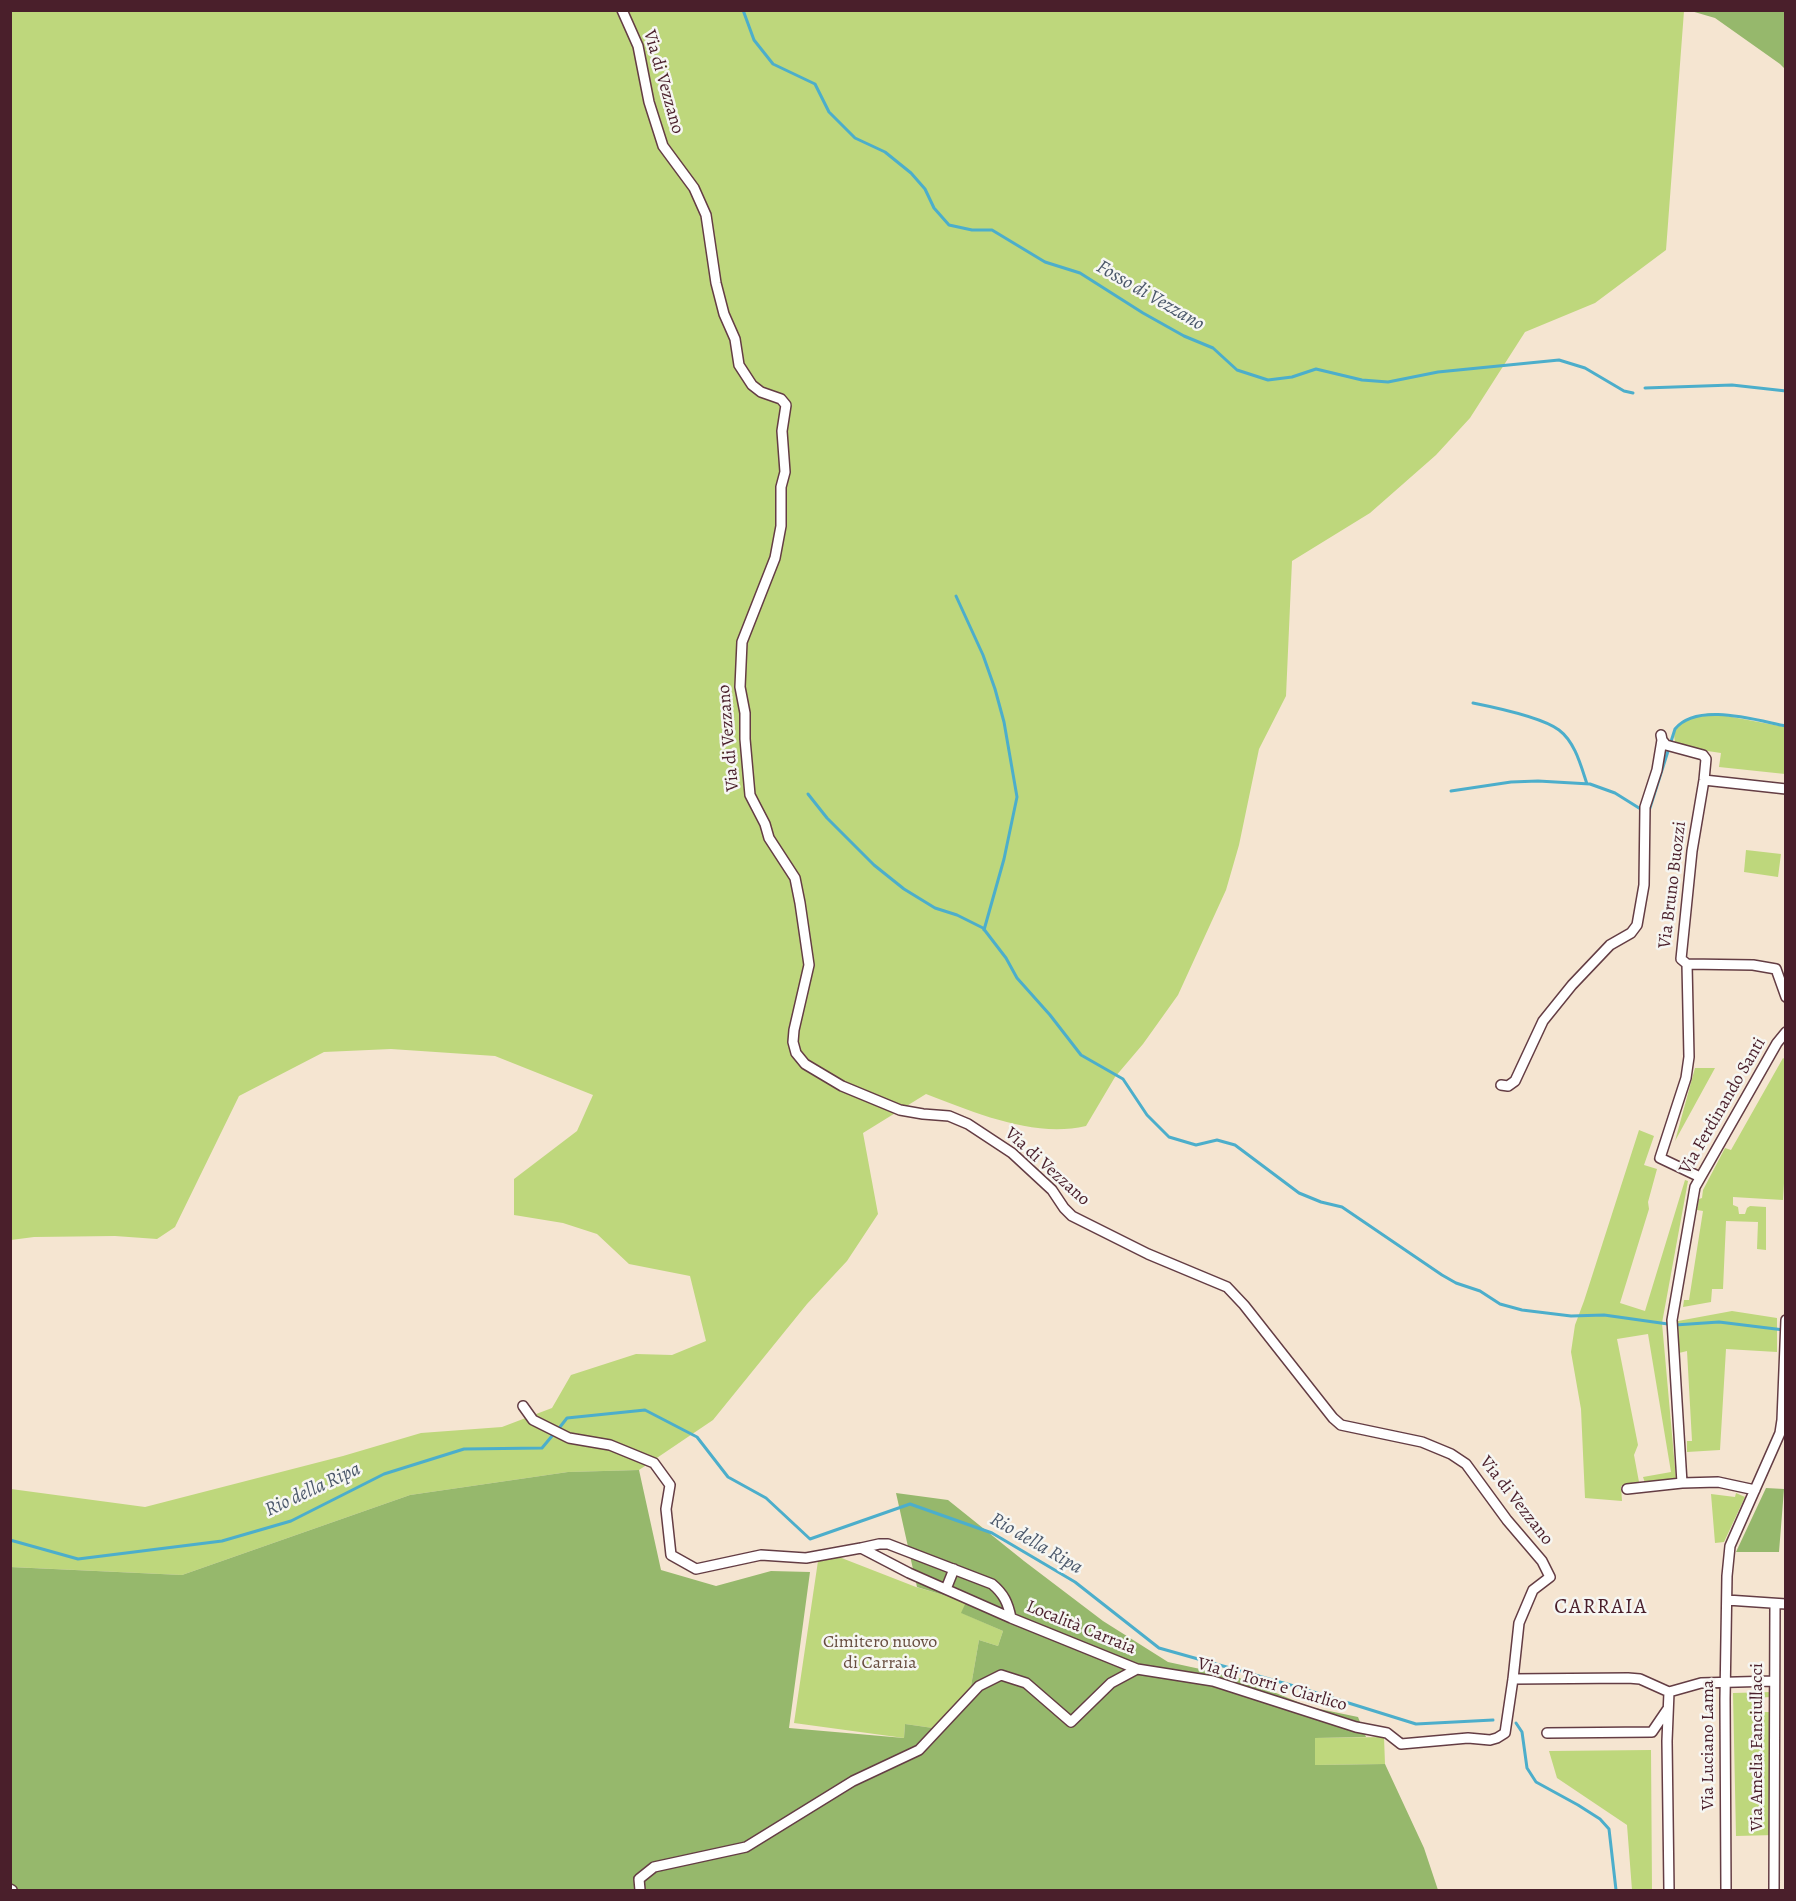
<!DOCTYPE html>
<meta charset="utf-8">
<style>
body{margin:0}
#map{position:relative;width:1796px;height:1901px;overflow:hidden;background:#f5e5d1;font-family:Alegreya,serif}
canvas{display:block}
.frame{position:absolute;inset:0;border:12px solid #4a1f2b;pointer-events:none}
</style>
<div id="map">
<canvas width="1796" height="1901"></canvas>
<div class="frame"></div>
</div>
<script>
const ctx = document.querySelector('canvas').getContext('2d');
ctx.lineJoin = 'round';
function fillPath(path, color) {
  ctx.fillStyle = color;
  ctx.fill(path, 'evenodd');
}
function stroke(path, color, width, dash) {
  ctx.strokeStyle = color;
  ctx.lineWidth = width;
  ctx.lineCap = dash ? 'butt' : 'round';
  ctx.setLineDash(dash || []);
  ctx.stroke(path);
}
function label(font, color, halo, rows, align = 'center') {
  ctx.font = font + ' Alegreya,serif';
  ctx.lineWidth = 5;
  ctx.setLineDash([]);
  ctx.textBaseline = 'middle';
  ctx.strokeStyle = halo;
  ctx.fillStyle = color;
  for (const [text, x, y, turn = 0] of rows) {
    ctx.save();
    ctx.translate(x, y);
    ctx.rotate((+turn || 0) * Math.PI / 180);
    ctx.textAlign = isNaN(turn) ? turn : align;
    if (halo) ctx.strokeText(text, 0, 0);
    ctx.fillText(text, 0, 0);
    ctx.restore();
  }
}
fillPath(new Path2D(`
 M10,11H1684L1666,250L1595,303L1525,332L1470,418L1436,455L1370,513L1292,561L1286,696L1259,749L1239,845L1226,890L1178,995L1143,1044L1115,1077L1086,1126C1033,1138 976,1113 926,1094L863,1133L878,1214L847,1261L807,1304L713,1420L639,1470L568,1472L410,1495L182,1575L11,1567V1489L145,1507L343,1456L421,1433L502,1427L552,1408L571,1375L636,1354L672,1355L706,1341L690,1276L629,1264L597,1234L563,1223L514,1215V1179L577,1131L593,1095L495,1056L391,1049L324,1052L239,1096L175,1227L157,1239L115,1236L34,1237L11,1240Z
 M1711,713L1785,727V774L1719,767L1721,753L1687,748L1676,744C1667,721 1695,716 1711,713Z
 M1746,850L1781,854L1778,877L1744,872Z
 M1783,1058L1786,1060V1150L1783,1200L1733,1197V1205L1738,1207L1739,1214H1745L1747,1208L1750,1206L1766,1207V1250L1757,1249L1758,1222L1726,1221L1723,1289H1712L1711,1302L1683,1307L1684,1300H1689L1703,1211L1697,1210L1699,1199L1702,1198L1703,1190L1725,1148L1731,1150Z
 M1695,1068H1715L1675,1141Z
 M1639,1130L1654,1136L1644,1165L1657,1169L1648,1202L1649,1209L1620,1303L1645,1311L1685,1180L1688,1181L1662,1323L1676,1479L1645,1483L1643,1477L1671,1472L1648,1334L1617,1339L1638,1445L1634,1455L1639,1482L1621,1486L1622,1501L1585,1498L1581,1409L1571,1352L1575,1325L1584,1301Z
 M1732,1311L1777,1318V1352L1726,1349L1720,1450L1687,1452V1441H1692L1687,1351L1679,1353L1678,1321Z
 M1736,1493L1745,1497L1724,1542L1715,1543L1711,1494L1735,1497Z
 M839,1557L916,1587L967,1602L962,1613L1003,1631L998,1646L979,1640L971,1686L933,1728L905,1724L904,1738L794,1723L818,1561Z
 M1771,1692V1697L1753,1698V1712H1772L1775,1835L1736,1836L1733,1693Z
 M1384,1737L1385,1764L1315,1765V1738Z
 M1651,1750L1652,1890H1632L1627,1825L1557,1778L1549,1751Z`), '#bed77c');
fillPath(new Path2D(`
 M1691,11H1785V69L1780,64L1715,18Z
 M639,1470L661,1570L716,1586L771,1571L810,1572L789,1728L904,1738L905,1724L933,1728L971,1686L979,1640L998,1646L1003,1631L961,1613L966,1602L917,1587L896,1493L948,1500L1024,1561L1103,1621L1168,1662L1237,1677L1310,1707L1358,1717L1366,1737L1315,1738V1765L1385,1764L1424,1848L1438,1890H11L10,1567L182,1575L410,1495L568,1472Z
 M1766,1488L1784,1489L1779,1552H1736Z`), '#96b86c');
stroke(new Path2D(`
 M743,10L754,40L773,64L815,84L829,112L855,138L885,152L911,173L925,189L934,208L949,225L972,230H992L1045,262L1080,273L1143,313L1184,336L1213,348L1237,370L1268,380L1292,377L1316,369L1362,380L1388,382L1438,372L1559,360L1585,368L1624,391L1633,393
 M1645,388L1732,385L1786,391
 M956,596L983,655L995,689L1004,722L1017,797L1004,859L984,930
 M1473,703C1493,707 1543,718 1559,730C1575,742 1581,766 1587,784
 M1451,791L1511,782L1538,781L1590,784L1615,793L1639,808L1649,811L1675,729C1697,702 1755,720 1786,726
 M808,794L827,818L874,865L904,889L935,908L957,915L983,928L1006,958L1017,978L1050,1015L1081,1055L1123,1079L1147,1115L1169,1137L1196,1145L1217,1140L1235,1145L1299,1193L1321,1202L1342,1207L1442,1275L1456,1283L1480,1291L1500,1304L1522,1310L1571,1316L1604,1315L1675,1325L1719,1322L1784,1330
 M560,1427L567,1418L645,1410L697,1437L728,1477L766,1498L810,1539L910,1504L992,1533L1075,1582L1159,1648L1294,1686L1416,1724L1493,1720
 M10,1540L78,1559L222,1541L291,1521L384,1474L464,1449L542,1448L552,1436
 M1516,1723L1522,1732L1527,1768L1536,1782L1578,1805L1600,1819L1609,1829L1616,1890`), '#4caecb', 3);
const minor = new Path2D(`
 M1661,735L1662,740L1666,745L1703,755L1706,759L1704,780L1692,851L1681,959L1687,964L1689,1057L1686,1078L1660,1158L1700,1177
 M1704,780L1786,789
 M1687,964L1753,965L1776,969L1786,997
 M1501,1085L1508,1086L1515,1081L1543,1021L1572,985L1610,945L1631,933L1637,925L1644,885L1645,807L1657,770L1662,740
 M523,1406L533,1420L569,1438L610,1445L654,1463L670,1485L666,1509L671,1555L696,1569L761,1555L806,1558L861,1548L909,1573L1011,1618L1137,1669L1213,1681L1356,1727L1387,1733L1401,1744L1468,1738L1490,1740L1497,1738L1505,1733L1513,1679L1519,1623L1533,1590L1550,1577L1542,1561L1507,1520L1466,1464L1451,1454L1422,1442L1341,1425L1333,1418L1244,1305L1227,1287L1148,1254L1072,1216L1064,1208L1052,1190L1012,1153L968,1124L949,1116L923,1114L900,1110L842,1086L805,1064L796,1053L793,1042L794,1030L809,965L800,903L795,878L769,838L765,824L750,795L745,739V713L740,687L742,642L775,558L781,526V487L785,472L782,431L786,405L781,399L761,392L752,385L739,365L735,339L724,314L716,283L706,215L694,188L663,146L649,102L638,46L622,10
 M1627,1489L1682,1483
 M1755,1490L1718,1482L1682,1483L1672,1320L1695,1187L1777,1043L1786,1032
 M861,1548L879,1544H888L992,1584C1004,1594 1008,1603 1011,1618
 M946,1589L954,1569
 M1727,1600L1786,1604
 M1513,1679L1628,1678L1640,1679L1669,1692L1701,1683L1774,1681
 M1547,1733L1652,1732L1667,1710
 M10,1889L12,1890
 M640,1890L639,1879L654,1867L746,1847L853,1781L919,1750L979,1686L1001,1675L1026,1683L1071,1722L1111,1683L1137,1669
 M1669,1890L1667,1741L1669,1692
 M1726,1890L1725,1699L1727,1576L1730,1546L1780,1433L1782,1420L1786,1320
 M1774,1890L1775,1604`);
stroke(minor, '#643d44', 12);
stroke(minor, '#fff', 9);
label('18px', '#4a1f2b', '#f6f6f2', [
 ["Via di Vezzano",663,82,74],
 ["Via di Vezzano",729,738,-95],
 ["Via Bruno Buozzi",1673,885,-83],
 ["Via Ferdinando Santi",1723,1106,-60],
 ["Via di Vezzano",1047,1167,42],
 ["Via di Vezzano",1516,1501,52],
 ["Località Carraia",1081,1628,22],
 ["Via di Torri e Ciarlico",1272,1685,16],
 ["Via Luciano Lama",1709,1745,-90],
 ["Via Amelia Fanciullacci",1758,1747,-90]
]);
label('18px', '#674d3f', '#f6f6f2', [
 ["Cimitero nuovo",880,1643],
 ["di Carraia",880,1664]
]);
label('italic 20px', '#4b586b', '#f6f6f2', [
 ["Fosso di Vezzano",1150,296,30],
 ["Rio della Ripa",313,1490,-25],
 ["Rio della Ripa",1036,1544,30]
]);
ctx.letterSpacing = '1.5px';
label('21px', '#4a1f2b', '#f6f6f2', [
 ["CARRAIA",1601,1608]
]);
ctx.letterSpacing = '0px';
</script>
